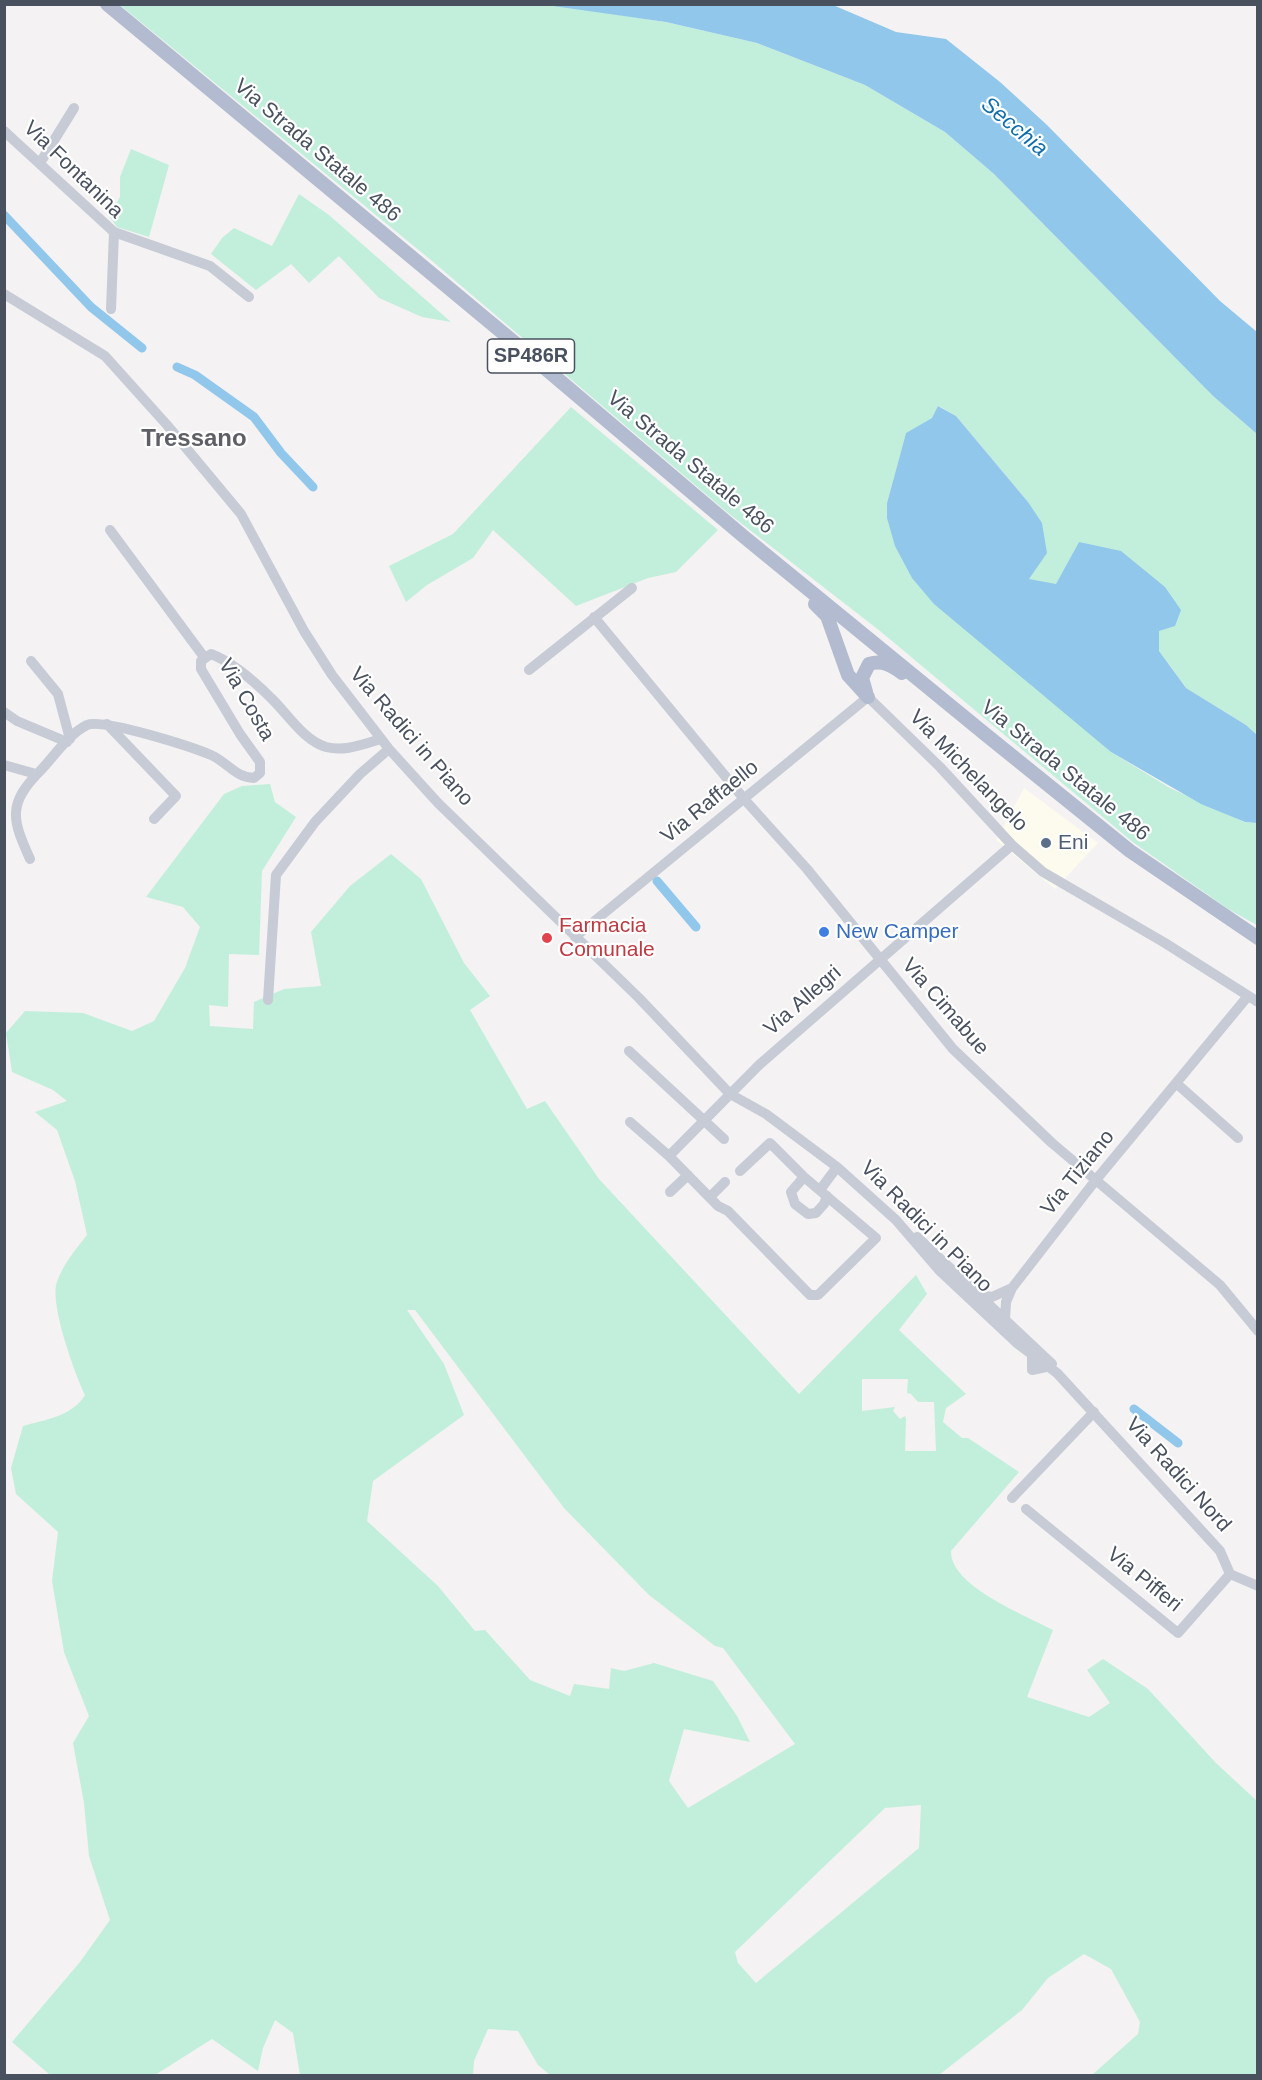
<!DOCTYPE html>
<style>
body{margin:0}
#map{position:relative;width:1262px;height:2080px;overflow:hidden;background:#f4f2f2;font-family:Arial,sans-serif}
canvas{display:block}
.frame{position:absolute;inset:0;border:6px solid #49515f;pointer-events:none}
</style>
<div id="map">
<canvas width="1262" height="2080"></canvas>
<div class="frame"></div>
</div>
<script>
const ctx = document.querySelector('canvas').getContext('2d');
ctx.lineJoin = 'round';
function fillPath(path, color) {
  ctx.fillStyle = color;
  ctx.fill(path, 'evenodd');
}
function stroke(path, color, width, dash) {
  ctx.strokeStyle = color;
  ctx.lineWidth = width;
  ctx.lineCap = dash ? 'butt' : 'round';
  ctx.setLineDash(dash || []);
  ctx.stroke(path);
}
function label(font, color, halo, rows, align = 'center') {
  ctx.font = font + ' Arial,sans-serif';
  ctx.lineWidth = 4.5;
  ctx.setLineDash([]);
  ctx.textBaseline = 'middle';
  ctx.strokeStyle = halo;
  ctx.fillStyle = color;
  for (const [text, x, y, turn = 0] of rows) {
    ctx.save();
    ctx.translate(x, y);
    ctx.rotate((+turn || 0) * Math.PI / 180);
    ctx.textAlign = isNaN(turn) ? turn : align;
    if (halo) ctx.strokeText(text, 0, 0);
    ctx.fillText(text, 0, 0);
    ctx.restore();
  }
}
fillPath(new Path2D(`
 M1024,788L1098,843L1055,889L996,840Z`), '#fcfbed');
fillPath(new Path2D(`
 M546,4L666,22L757,43L865,85L945,132L994,174L1213,396L1257,434V735L1246,725L1186,688L1159,651V631L1079,542L1056,585L1028,579V502L956,416L939,406L933,418L906,433L887,503L1033,687L1084,726L1111,752L1170,788L1244,822L1257,823V925L1228,909L1134,843L880,631L728,513L432,261L120,5Z
 M131,149L169,165L149,237L117,227L109,216L120,197V177Z
 M299,194L329,215L451,322L422,317L379,298L339,256L309,283L291,264L256,290L211,254L222,238L234,228L272,246Z
 M571,407L718,530L676,572L648,578L576,606L493,530L473,558L427,585L406,602L389,566L453,534Z
 M270,784L275,802L296,817L262,871L259,955L229,954L228,1007L209,1005L210,1026L253,1029L254,1002L284,989L321,986L311,932L350,886L391,854L421,879L464,963L490,996L470,1010L527,1109L545,1101L599,1179L799,1394L916,1275L927,1294L899,1330L966,1394L946,1408L943,1422L962,1438H968L1019,1472L951,1551C950,1586 1025,1615 1053,1630L1027,1697L1089,1717L1110,1703L1087,1670L1103,1659L1148,1689L1216,1763L1257,1801V2075H1092L1138,2034L1140,2022L1111,1969L1084,1954L1048,1978L1022,2010L939,2075H550L538,2065L518,2031L488,2029L474,2061L473,2075H300L293,2033L275,2020L263,2048L258,2071L212,2039L155,2075H50L12,2042L80,1962L110,1920L89,1856L84,1803L73,1743L89,1716L64,1652L52,1581L58,1532L16,1494L11,1468L23,1426C44,1420 73,1416 85,1395C75,1374 49,1303 57,1282C63,1264 76,1249 87,1235L75,1181L57,1130L35,1112L67,1101L53,1090L12,1072L6,1033L25,1011L83,1013L132,1031L154,1021L185,968L200,927L183,907L146,897L224,794L242,786ZM407,1310H415L564,1508L649,1595L715,1646L723,1648L795,1744L688,1808L669,1781L684,1729L750,1742L737,1716L713,1681L654,1663L624,1671L611,1668L609,1689L574,1684L570,1696L530,1680L485,1630L475,1631L438,1586L367,1521L373,1481L464,1415L444,1364ZM862,1379H908L907,1393L911,1394L918,1402H934L936,1451H905L906,1419L905,1416L900,1419L893,1411L895,1407L862,1411ZM921,1805L919,1848L756,1983L738,1963L735,1952L885,1808Z`), '#c2efdc');
fillPath(new Path2D(`
 M546,5H833L896,32L946,39L1000,82L1047,125L1220,301L1257,332V434L1213,396L994,174L945,132L865,85L757,43L666,22Z
 M938,406L956,416L1028,502L1042,523L1047,553L1029,579L1056,584L1079,542L1121,551L1165,587L1181,610L1175,626L1159,631V651L1186,688L1246,725L1257,735V823L1245,822L1201,804L1111,752L934,604L912,578L895,546L887,518V503L906,433L932,418Z`), '#90c7eb');
stroke(new Path2D(`
 M4,215L91,307L142,348
 M177,367L195,375L254,417L281,453L313,487
 M657,881L696,927
 M1134,1409L1178,1443`), '#90c7eb', 9);
stroke(new Path2D(`
 M4,131L114,232L210,266L249,297
 M40,163L74,108
 M4,294L105,356L167,425L241,514L304,631L332,675L389,749L438,803L639,998L730,1094L766,1114L837,1167L896,1220L939,1270L1018,1344L1057,1373L1220,1551L1230,1574L1258,1586
 M111,309L114,232
 M110,530L204,657
 M594,617L745,800L807,869L953,1049L1052,1143L1220,1285L1258,1331
 M31,661L58,694L70,739
 M529,670L632,588
 M4,712L17,721L67,742
 M107,724L176,796L154,819
 M4,765L36,774
 M30,859C12,819 7,804 41,770C55,755 69,734 87,725C103,718 192,747 211,755C227,762 236,778 254,778L260,773V762L240,734L201,669V661L211,654C232,662 255,682 271,698C287,713 304,741 326,747C345,752 363,744 381,739
 M575,937L868,697L940,767L1012,845L1043,872L1165,943L1258,1002
 M268,1000L276,875L315,822L360,774L389,749
 M629,1051L724,1139
 M1176,1083L1238,1138
 M630,1122L669,1156L718,1206L728,1211L810,1295H818L876,1238L804,1177L770,1143L740,1171
 M669,1156L759,1065L1012,845
 M804,1177L791,1192L795,1204L808,1214L816,1213L824,1204L827,1196
 M820,1190L837,1167
 M670,1192L688,1175
 M710,1197L725,1182
 M917,1237L1052,1364
 M979,1295L992,1297L1012,1288
 M1005,1320L1006,1302L1012,1288L1095,1181L1248,996
 M1032,1352V1370L1046,1367
 M1012,1498L1094,1412
 M1026,1509L1178,1633L1230,1574`), '#c6cbd6', 10);
stroke(new Path2D(`
 M107,4L533,358L743,536L985,734L1130,851L1258,938
 M815,604L827,616L848,675L868,697
 M866,692L862,678L869,664C882,660 892,665 902,673`), '#b2bbcf', 14);
for (const [x, y, r, color] of [
 [1046,843,6,"#5c6f8a"],
 [824,932,6,"#3f7fe0"],
 [547,938,6,"#e0444e"]
]) {
  const dot = new Path2D();
  dot.arc(x, y, r, 0, 2 * Math.PI);
  ctx.fillStyle = color;
  ctx.fill(dot);
  stroke(dot, '#fff', 2);
}
for (const [x, y, w] of [
 [531,356,87]
]) {
  const box = new Path2D();
  box.roundRect(x - w / 2, y - 17, w, 34, 4.5);
  ctx.fillStyle = '#fff';
  ctx.fill(box);
  stroke(box, '#49515f', 1.5);
}
label('bold 20px', '#49515f', null, [
 ["SP486R",531,356]
]);
label('21px', '#49515f', '#fff', [
 ["Via Strada Statale 486",317,151,40],
 ["Via Fontanina",73,170,44],
 ["Via Strada Statale 486",690,463,40],
 ["Via Costa",246,700,60],
 ["Via Radici in Piano",411,737,49],
 ["Via Michelangelo",968,771,46],
 ["Via Strada Statale 486",1065,771,39],
 ["Via Raffaello",710,802,-39],
 ["Via Allegri",803,1001,-41],
 ["Via Cimabue",945,1007,49],
 ["Via Tiziano",1078,1173,-51],
 ["Via Radici in Piano",926,1227,45],
 ["Via Radici Nord",1178,1475,48],
 ["Via Pifferi",1144,1580,39]
]);
label('21px', '#4e5e75', '#fff', [
 ["Eni",1058,843]
], 'left');
label('21px', '#be3a42', '#fff', [
 ["Farmacia",559,926],
 ["Comunale",559,950]
], 'left');
label('21px', '#366cbe', '#fff', [
 ["New Camper",836,932]
], 'left');
label('italic 22px', '#0f6eac', '#fff', [
 ["Secchia",1014,127,40]
]);
label('bold 24px', '#5e6066', '#fff', [
 ["Tressano",194,439]
]);
</script>
